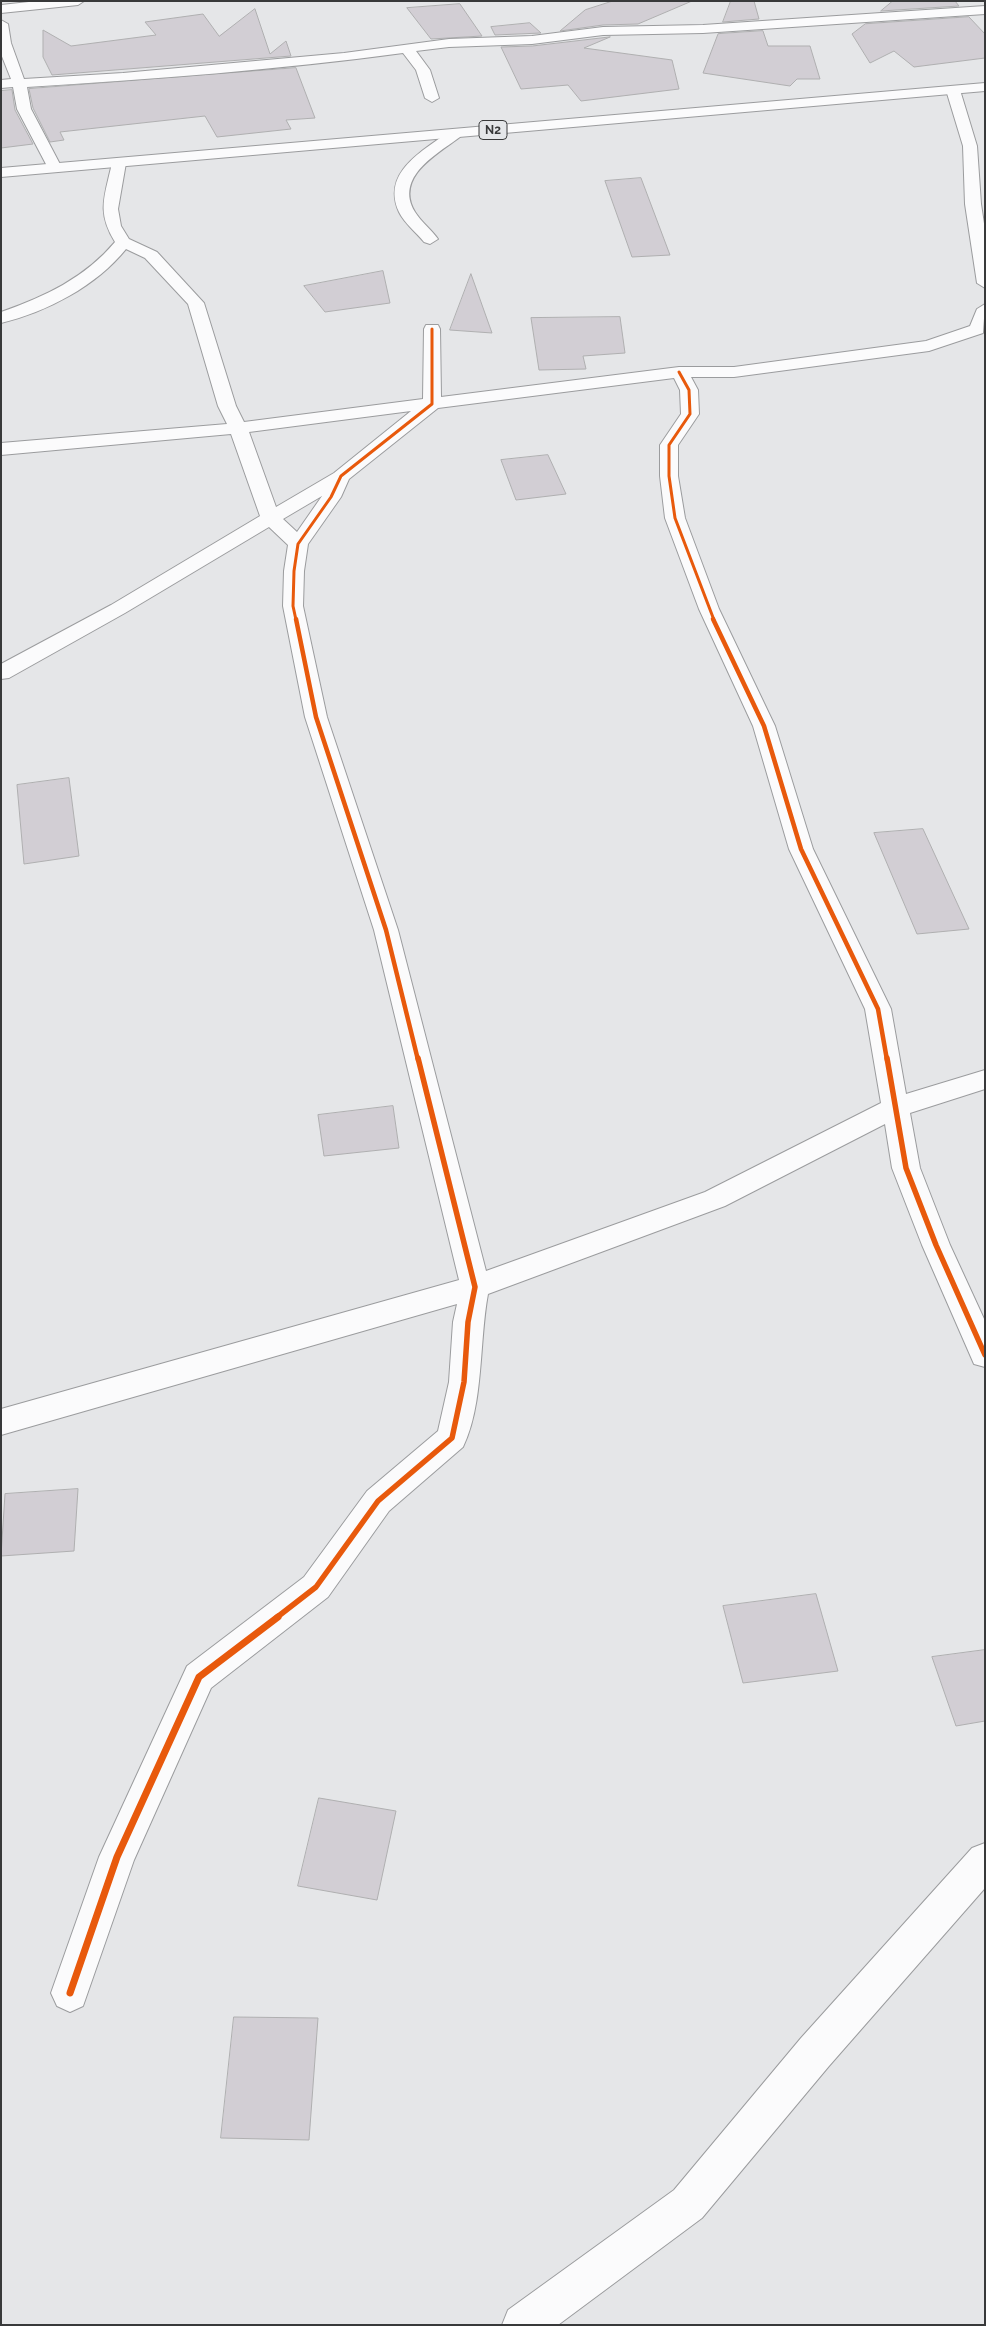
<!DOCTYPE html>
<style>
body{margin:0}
#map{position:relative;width:986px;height:2326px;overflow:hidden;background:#e5e6e8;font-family:Raleway,sans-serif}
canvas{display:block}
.frame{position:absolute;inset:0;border:2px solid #38393a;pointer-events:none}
</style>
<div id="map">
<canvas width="986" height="2326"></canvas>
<div class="frame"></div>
</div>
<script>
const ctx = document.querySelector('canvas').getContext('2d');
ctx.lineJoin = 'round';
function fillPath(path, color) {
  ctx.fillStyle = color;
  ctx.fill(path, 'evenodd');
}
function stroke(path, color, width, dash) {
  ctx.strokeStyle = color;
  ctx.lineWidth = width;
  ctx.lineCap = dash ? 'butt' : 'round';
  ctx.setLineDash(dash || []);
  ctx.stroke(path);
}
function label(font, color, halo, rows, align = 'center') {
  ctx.font = font + ' Raleway,sans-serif';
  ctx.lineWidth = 4;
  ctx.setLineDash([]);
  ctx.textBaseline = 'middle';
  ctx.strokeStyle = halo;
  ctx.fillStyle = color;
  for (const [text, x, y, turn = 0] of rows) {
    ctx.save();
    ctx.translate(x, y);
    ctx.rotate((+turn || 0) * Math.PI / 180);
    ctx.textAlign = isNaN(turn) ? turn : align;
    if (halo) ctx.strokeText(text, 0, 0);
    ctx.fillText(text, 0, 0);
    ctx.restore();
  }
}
const building = new Path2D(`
 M613,1H692L638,24L603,25L560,31L585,10Z
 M731,1H754L759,19L723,22Z
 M893,1H955L959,6L881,11Z
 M460,4L482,36L431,39L407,8Z
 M255,9L270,54L286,41L291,56L52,75L43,57V30L71,46L156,35L145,22L203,14L219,36Z
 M969,17L985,34V58L914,67L894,51L870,63L852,34L865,24Z
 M530,23L541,33L495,35L491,27Z
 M763,31L768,46H810L820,79H797L790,86L703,73L718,34Z
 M610,37L584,48L672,60L679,89L581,101L568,85L521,89L501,47L532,46Z
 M296,68L315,118L286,120L291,129L217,137L205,116L60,132L64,140L50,142L33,108L29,89Z
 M12,90L15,110L33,144L1,148V91Z
 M641,178L670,255L632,257L605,181Z
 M383,271L390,303L325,312L304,286Z
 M471,274L492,333L450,330Z
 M620,317L625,353L583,356L586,369L539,370L531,318Z
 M548,455L566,494L516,500L501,460Z
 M69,778L79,856L24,864L17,785Z
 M923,829L969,929L917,934L874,833Z
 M393,1106L399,1148L324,1156L318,1115Z
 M78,1489L74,1551L1,1556L5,1494Z
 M816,1594L838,1671L743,1683L723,1606Z
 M985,1650V1721L956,1726L932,1657Z
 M319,1798L396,1811L377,1900L298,1886Z
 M234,2017L318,2018L309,2140L221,2138Z`);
fillPath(building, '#d2ced4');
stroke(building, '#afafb0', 1);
const minor = new Path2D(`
 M38,1H84L78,5L1,13V5Z
 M985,6V14L703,33L603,35L532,44L449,47L416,51L430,70L439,98L432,102L425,98L416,70L403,53C279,70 152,79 27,87L31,109L62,168L55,172L48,168L17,109L13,87L1,88V80L11,79L1,54V20L8,24L11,43L24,79L123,73L344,53L449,39L532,36L603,27L703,25Z
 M953,86L960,90L977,146L981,204L985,230V288L977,283L965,204L963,146L946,90Z
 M455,130L460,131L462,134L460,137C437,154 394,177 415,212C421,222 431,229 438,239L430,244L424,242C417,233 404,223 399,212C381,172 423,151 450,131Z
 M119,159L126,163L118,209L121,226L129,239L157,252L204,303L236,406L244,422L423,399L424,329L426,325H438L440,329L441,397L679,367H734L926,341L970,326L977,309L985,304L983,333L929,351L734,377H691L698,390L699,414L678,445V476L685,518L719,609L775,726L813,849L891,1009L906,1094L985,1070V1089L910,1113L920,1168L950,1245L985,1321V1367L974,1364L922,1245L892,1168L885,1124L725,1206L488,1294C479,1341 484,1404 463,1447L389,1511L328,1597L211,1688L134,1860L83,2006L70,2012L57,2006L51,1993L99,1857L187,1666L304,1577L367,1491L438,1431L449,1382L453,1322L457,1304L1,1435V1409L459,1280L374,930L305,717L283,606L284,571L288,545L269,527L125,613L9,678L1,679V664L111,605L260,516L231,434L1,455V443L227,424L218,406L188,304L145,258L126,249C96,286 47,312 1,323V312C44,297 85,278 115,242C96,211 105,196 112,163ZM674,378L680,390L681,414L660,445V476L665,518L699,609L753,726L789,849L865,1009L881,1103L705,1192L486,1271L398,930L327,717L303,606L304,571L308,544L341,497L349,479L438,408ZM411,411L334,473L276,507L249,432ZM322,496L297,532L283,519Z
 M985,1843V1888L829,2066L702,2218L558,2325H502L508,2310L674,2190L801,2038L972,1848Z`);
const trunk = new Path2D(`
 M985,83V91L1,177V168Z`);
stroke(minor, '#9b9c9e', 2);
stroke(trunk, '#9b9c9e', 2);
fillPath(minor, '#fbfbfc');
fillPath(trunk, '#fbfbfc');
stroke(new Path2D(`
 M679,372L689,390L690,414L669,445V476L675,518L714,620
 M296,620L293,606L294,571L298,544L331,497L341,476L432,404V329`), '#e8590c', 3);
stroke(new Path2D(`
 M296,619L316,717L386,930L418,1060
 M713,619L764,726L801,849L878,1009L887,1060`), '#e8590c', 4.5);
stroke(new Path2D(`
 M887,1058L906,1168L936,1245L985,1355
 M276,1618L316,1587L378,1501L452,1438L464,1382L468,1322L475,1287L418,1058`), '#e8590c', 5.5);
stroke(new Path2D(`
 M70,1993L117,1857L199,1677L278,1617`), '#e8590c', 7);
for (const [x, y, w] of [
 [493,130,28]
]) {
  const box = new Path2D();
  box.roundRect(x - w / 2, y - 9.5, w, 19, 4);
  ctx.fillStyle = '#e4e6e9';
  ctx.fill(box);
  stroke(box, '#38393a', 1);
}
label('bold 12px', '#38393a', null, [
 ["N2",493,130]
]);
</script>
